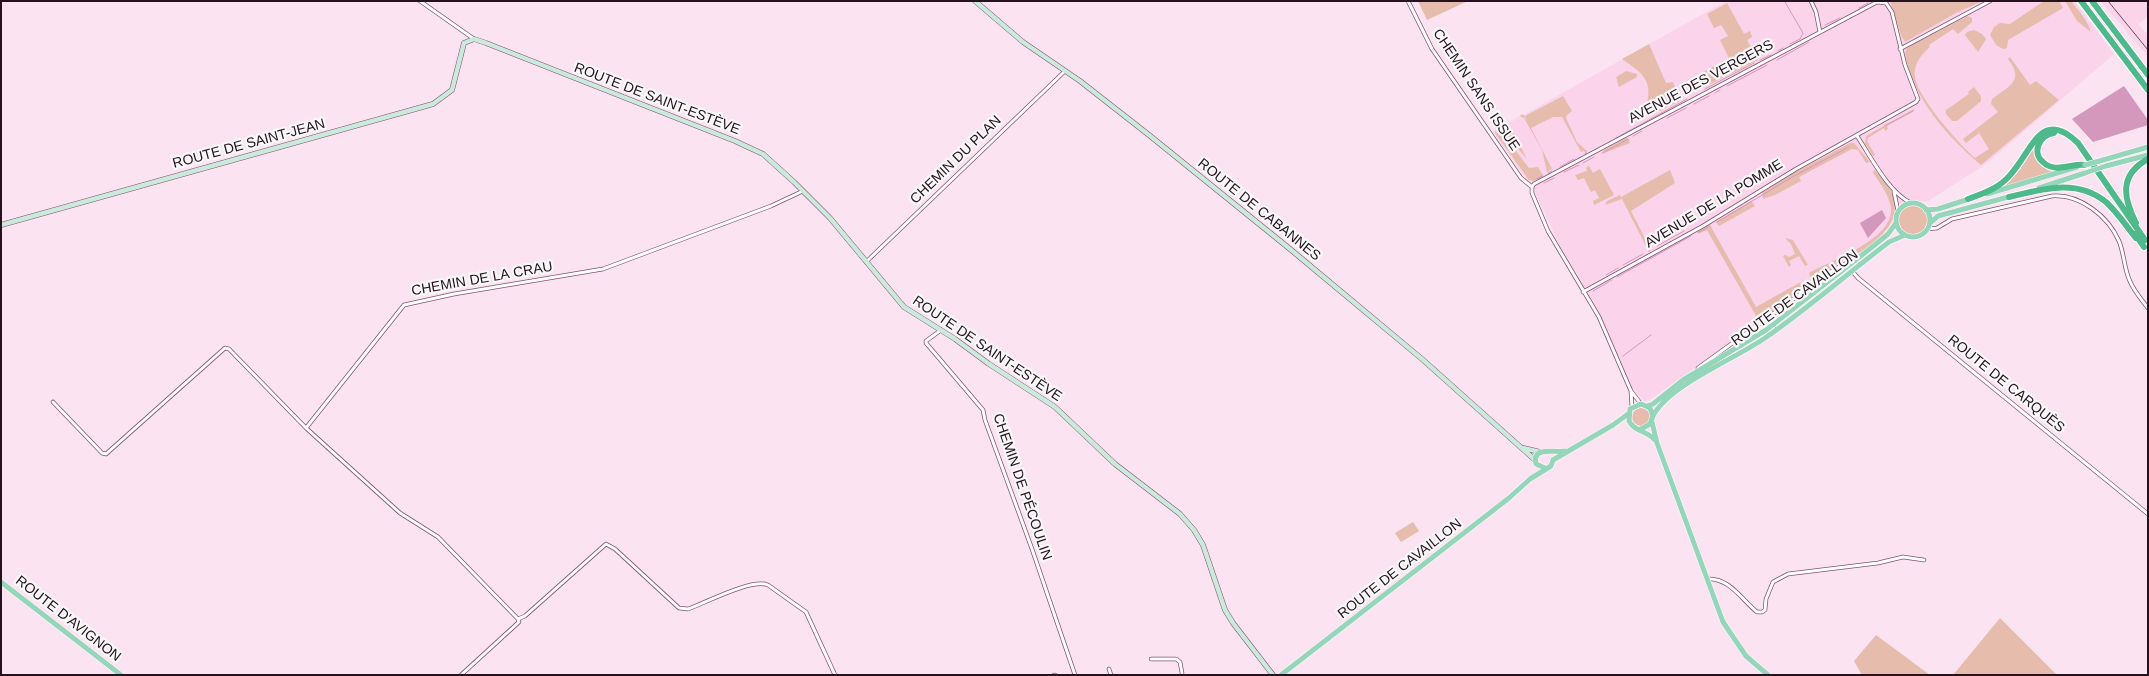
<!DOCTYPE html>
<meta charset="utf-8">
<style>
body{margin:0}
#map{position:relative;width:2149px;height:676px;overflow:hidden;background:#fbe3f1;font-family:Helvetica,sans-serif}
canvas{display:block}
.frame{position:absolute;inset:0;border:2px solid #26121f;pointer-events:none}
</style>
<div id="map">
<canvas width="2149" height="676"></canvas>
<div class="frame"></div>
</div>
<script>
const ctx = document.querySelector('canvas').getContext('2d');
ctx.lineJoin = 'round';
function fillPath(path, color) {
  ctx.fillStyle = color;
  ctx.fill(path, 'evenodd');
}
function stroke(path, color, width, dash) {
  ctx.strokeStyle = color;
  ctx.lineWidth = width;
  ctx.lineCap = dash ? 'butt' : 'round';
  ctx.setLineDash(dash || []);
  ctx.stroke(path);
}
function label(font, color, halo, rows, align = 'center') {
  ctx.font = font + ' Helvetica,sans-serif';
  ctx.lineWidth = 4.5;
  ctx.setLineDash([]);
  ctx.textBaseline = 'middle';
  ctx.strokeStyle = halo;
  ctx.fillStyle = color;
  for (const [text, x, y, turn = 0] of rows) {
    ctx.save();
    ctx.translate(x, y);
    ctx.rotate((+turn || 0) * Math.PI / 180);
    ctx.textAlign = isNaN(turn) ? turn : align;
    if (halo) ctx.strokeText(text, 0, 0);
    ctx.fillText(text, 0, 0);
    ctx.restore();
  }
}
fillPath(new Path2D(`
 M1726,1H2074L2114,54L1986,164L1928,201L1900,204L1889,228L1651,399L1644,401L1633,389L1597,310L1560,246L1536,194L1493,132Z
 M2101,1H2148V17L2138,24L2148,35V57Z`), '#fbd3eb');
fillPath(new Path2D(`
 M1418,1H1468L1427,20Z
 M1890,1H1983L1956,13L1905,42L1901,35Z
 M2044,1H2059L2063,8L2008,40L2007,48L2003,49L1996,45L1990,35L1994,27L2000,23L2010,24Z
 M2065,1H2071C2079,11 2087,20 2091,32L2077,21Z
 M1727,3L1744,34L1750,31L1752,37L1747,40L1758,60L1703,88L1702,87H1698L1695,81L1698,75L1729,58L1720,40L1728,36L1721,25L1714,28L1707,14Z
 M1968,16L1972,18V22L1958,34L1953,29L1929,45L1930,47C1921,55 1913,64 1915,77C1917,97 1960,145 1975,158L1989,149L1979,133L1966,143L1963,139L1998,112L1991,104L1992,99C2009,86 2025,81 2008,59L2010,57L2030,85L2036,81L2059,100L1981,165C1947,136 1913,99 1905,53L1907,48L1912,45Z
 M1974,30L1982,34L1986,39L1978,52L1965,35L1967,32Z
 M1649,44L1666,83L1673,82L1680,101L1648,117L1645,111C1654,81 1645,75 1622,59Z
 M1626,71L1637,74V77L1619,87L1616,77Z
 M1974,87L1981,96V101L1957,121H1952L1946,114V110L1969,94L1968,92Z
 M1563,96L1572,111L1567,115L1566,118L1577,142L1587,151L1586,154L1584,151L1581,152L1562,117H1553L1531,128L1552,169L1547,172L1542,150L1524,118L1520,116L1503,125V134L1529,168L1538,167L1544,177L1533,181L1529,180L1495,133L1496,129L1523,114L1528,123L1525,116Z
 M1914,109V111L1887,126L1888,129L1885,131L1884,128L1868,138L1867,141L1875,155L1873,156L1865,143L1866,136Z
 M1507,128H1511L1527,159L1507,136Z
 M1626,138L1629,139L1630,143L1601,154L1604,150Z
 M2039,138C2035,157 2034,167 2057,170L2000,188Z
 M1850,143H1854L1870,162L1866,163L1858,150L1852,149L1799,177L1801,181L1775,195L1763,199L1762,193L1790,175Z
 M1589,166L1593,173L1600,169L1614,195L1594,205L1593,201L1599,198L1595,190L1591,192L1584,178L1578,180L1575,175L1587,171L1586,168Z
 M1874,169C1909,203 1897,228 1861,252C1855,256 1847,258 1840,262C1831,267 1822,277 1811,281L1809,273C1832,260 1894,239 1891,208C1889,195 1880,183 1873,173Z
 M1670,170L1675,183L1631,211L1651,250L1649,252L1622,199L1605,205L1607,201L1620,195L1621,197Z
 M1751,201L1755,206L1719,226L1716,222Z
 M1899 220a14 14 0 1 1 28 0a14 14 0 1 1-28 0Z
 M1710,225L1756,307L1799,283L1802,285V290L1759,321L1707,230L1698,234L1697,232Z
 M1785,238L1793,240L1808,265L1805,266L1799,256L1789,261L1791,265L1789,267L1783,256L1785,255L1789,257L1795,254L1791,244Z
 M1632 417a9 9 0 1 1 18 0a9 9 0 1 1-18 0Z
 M1413,522L1419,531L1401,542L1395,533Z
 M2000,618L2057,675H1953Z
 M1876,635L1930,675H1862L1854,661Z`), '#e6bcad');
fillPath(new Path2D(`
 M2124,86L2148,120V125L2093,142L2072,119Z
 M1882,210L1886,218L1868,238L1860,223Z`), '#d598bd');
stroke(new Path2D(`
 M1785,2L1803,33L1800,39L1790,44
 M1859,8L1868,3
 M1825,25L1840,18
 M1778,51L1783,48
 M1760,60L1771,55
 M1777,60L1809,42
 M1727,86L1767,65
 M1705,89L1754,63
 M1715,93L1720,90
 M1694,104L1709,96
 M1667,118L1686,108
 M1884,126L1913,111
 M1633,136L1642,131
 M1616,138L1687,99
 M1603,153L1628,139
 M1585,154L1586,153
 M1583,163L1594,157
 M1560,167L1574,159
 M1564,172L1579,165
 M1548,173L1552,171
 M1536,179L1542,176
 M1544,183L1554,178
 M1717,222L1794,176L1849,147
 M1699,232L1710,226
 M1657,246L1684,231
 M1649,251L1650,250
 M1623,265L1643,254
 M1606,275L1618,268
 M1617,277L1691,236
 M1593,291L1612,280
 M1623,356L1651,335`), '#d598bd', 1);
const street = new Path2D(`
 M420,1L474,39
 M1408,1L1432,49L1521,178L1532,187
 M1811,1L1816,12L1820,32
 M1900,49L1990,1
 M1857,136C1871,157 1889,193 1911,203
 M1532,187L1534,184L1877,2L1886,3L1892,12L1905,65L1918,99L1916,102L1796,169L1703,226L1583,292
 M1532,187V193L1548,231L1599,317L1631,391L1641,404
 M1894,192L1898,211
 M1927,229L1937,228L1952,219L2052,196C2080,194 2108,216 2119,241C2124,253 2124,267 2129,279C2133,290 2141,299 2148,308
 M866,262L1065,71
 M1852,271L1858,278L2148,514
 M941,330L926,341V343L983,410L985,420L1032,549L1075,675
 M1698,368L1835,269L1855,259
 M1631,391L1632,408
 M53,402L102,453L106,454L225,348L229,349L306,428L400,513L438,537L518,619L519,622L461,675
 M306,428L404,305L454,294L603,269L771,206L803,191
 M1707,579C1729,577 1742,600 1757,612H1762L1765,610L1766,599L1773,582L1788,574L1878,563L1903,557L1924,560
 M518,619L525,616L606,544L615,549L679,608L688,609C705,603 752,578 768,585L806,612L835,675
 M1151,659H1176L1180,662L1182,673
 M1109,669L1111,675
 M1054,675H1055`);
const secondary = new Path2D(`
 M975,1L1023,42L1080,81L1149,135L1290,249L1422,359L1535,460
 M1,225L433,104L452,90L464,43L474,39L486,43L735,141L763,154L794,182L830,218L904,307L955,339L989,364L1055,407L1115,464L1180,514L1194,530L1203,545L1225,610L1233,623L1273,675
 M1523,448L1540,452`);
const primary = new Path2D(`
 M2103,160L2148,147
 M2106,166L2148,155
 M2039,188L2085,173
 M1987,194L2077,167
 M1896 220a17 17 0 1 1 34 0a17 17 0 1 1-34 0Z
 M1926,210L1938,209L1972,198
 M1930,223L1938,216L2012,196
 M1647,406L1653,404L1683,380L1766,330L1876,244L1888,234L1896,223
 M1653,416C1669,385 1735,359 1765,338C1808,308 1847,274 1889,242L1905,235
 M1652,422L1657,443L1723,622L1746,656L1768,675
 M1641,429L1650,424L1653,416L1650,408L1641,404L1630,409L1629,421C1634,431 1647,431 1655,440
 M1545,468L1536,464C1532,446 1554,453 1565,451
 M1,582L121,675
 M1281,675L1509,498L1530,479L1551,466L1553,460L1613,425L1628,414`);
const highway = new Path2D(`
 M2081,1L2148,90
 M2092,1L2148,75
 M2054,133C2040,135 2031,152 2043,162C2055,174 2071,163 2085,165
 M2009,197C2042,189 2077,178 2106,202C2117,212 2127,227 2136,238
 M1968,199C1984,193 2000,188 2011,174C2032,151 2041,107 2078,143L2145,240
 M2136,223C2123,197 2119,175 2148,159
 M2135,234L2144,247`);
stroke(street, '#825170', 4.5);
stroke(secondary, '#825170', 5.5);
stroke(primary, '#fff', 6);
stroke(highway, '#fff', 8);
stroke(street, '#fff', 3);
stroke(secondary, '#caeadc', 4.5);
stroke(primary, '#95d5b9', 5);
stroke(highway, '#4fb98b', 6);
stroke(new Path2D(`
 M2108,1L2148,50`), '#65505d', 1);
const primaryBridge = new Path2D(`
 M2085,165L2103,160
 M2085,173L2106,166`);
stroke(primaryBridge, '#fff', 6, []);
stroke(primaryBridge, '#95d5b9', 5);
label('14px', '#26121f', '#f8f8f8', [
 ["AVENUE DES VERGERS",1701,82,-28],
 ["CHEMIN SANS ISSUE",1476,90,56],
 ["ROUTE DE SAINT-ESTÈVE",657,99,21],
 ["ROUTE DE SAINT-JEAN",249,144,-15],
 ["CHEMIN DU PLAN",956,160,-44],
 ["AVENUE DE LA POMME",1714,204,-31],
 ["ROUTE DE CABANNES",1259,210,39],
 ["CHEMIN DE LA CRAU",482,279,-10],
 ["ROUTE DE CAVAILLON",1795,298,-36],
 ["ROUTE DE SAINT-ESTÈVE",987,349,34],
 ["ROUTE DE CARQUÈS",2006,384,39],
 ["CHEMIN DE PÉCOULIN",1022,487,71],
 ["ROUTE DE CAVAILLON",1400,569,-38],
 ["ROUTE D'AVIGNON",68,619,38]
]);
</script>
